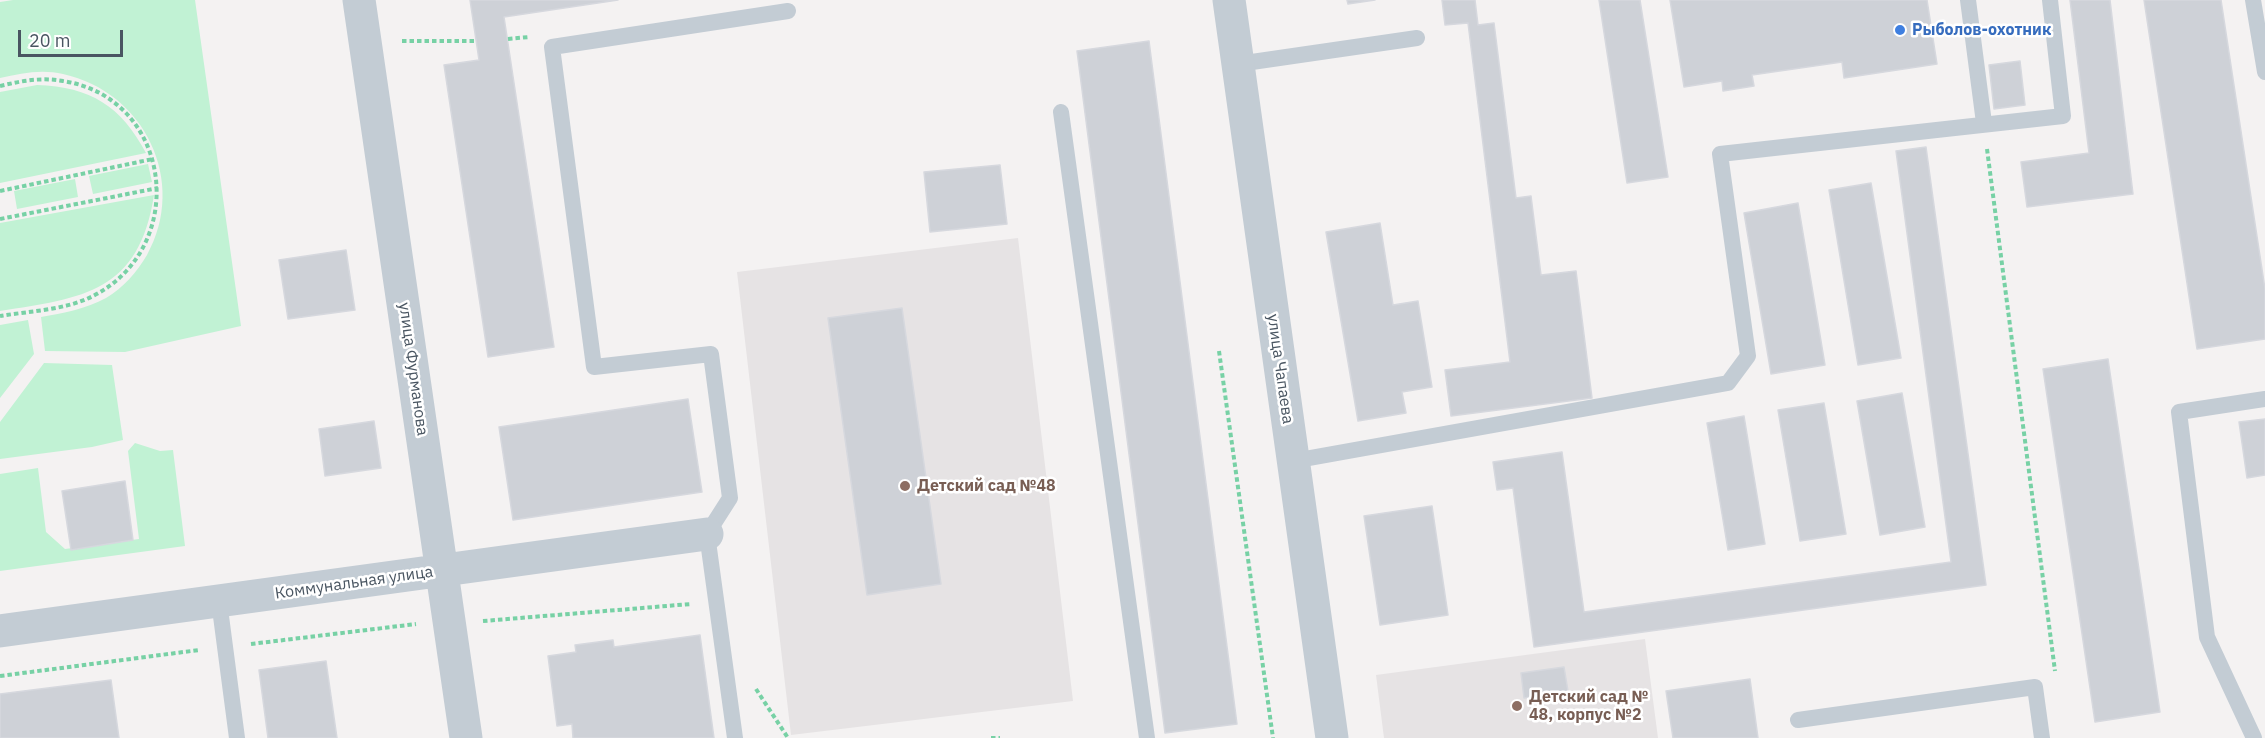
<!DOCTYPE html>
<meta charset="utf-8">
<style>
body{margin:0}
#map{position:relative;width:2265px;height:738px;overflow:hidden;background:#f4f2f2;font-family:"IBM Plex Sans",sans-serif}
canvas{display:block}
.scale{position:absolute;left:18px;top:30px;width:105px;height:27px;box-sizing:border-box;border:3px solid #495561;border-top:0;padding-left:8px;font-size:18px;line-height:21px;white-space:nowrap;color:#495561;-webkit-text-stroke:4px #fff;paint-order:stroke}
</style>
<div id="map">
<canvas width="2265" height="738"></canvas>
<div class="scale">20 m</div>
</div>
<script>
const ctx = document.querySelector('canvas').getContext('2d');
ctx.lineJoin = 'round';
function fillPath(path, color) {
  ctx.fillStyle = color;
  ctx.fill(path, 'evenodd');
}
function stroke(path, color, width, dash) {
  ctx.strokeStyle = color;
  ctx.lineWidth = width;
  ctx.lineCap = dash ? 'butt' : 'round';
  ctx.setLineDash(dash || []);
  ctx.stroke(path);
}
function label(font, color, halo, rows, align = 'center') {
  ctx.font = font + ' "IBM Plex Sans",sans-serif';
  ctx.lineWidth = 5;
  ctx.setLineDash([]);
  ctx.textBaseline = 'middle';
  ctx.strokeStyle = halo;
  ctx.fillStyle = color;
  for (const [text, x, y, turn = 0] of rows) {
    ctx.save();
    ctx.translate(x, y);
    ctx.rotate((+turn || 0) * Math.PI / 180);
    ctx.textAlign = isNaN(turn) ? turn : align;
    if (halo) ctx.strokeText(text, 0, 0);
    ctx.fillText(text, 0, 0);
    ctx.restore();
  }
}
fillPath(new Path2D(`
 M1018,238L1073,701L791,735L737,272Z
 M1645,639L1658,738H1384L1376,675Z`), '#e6e3e4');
fillPath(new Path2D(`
 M13,0H195L241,326L125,352L45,351L41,317C63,313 86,309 106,298C123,288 137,272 147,255C188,182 145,92 63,74C42,69 21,73 0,78V2Z
 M37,85C91,87 121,106 146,153L0,183V92Z
 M148,164L152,182L93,194L89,176Z
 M75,179L78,197L17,209L14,191Z
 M154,195C139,292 84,298 0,311V223Z
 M28,320L34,354L0,398V325Z
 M44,363L112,365L123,440L92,447L0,459V422Z
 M135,443L160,451L173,450L185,546L0,571V474L38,468L46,532L65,549L139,539L128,451Z`), '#c1f2d4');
const building = new Path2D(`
 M470,0H618L504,17L554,347L488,357L444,65L479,60Z
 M1347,0H1375L1348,4Z
 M1442,0H1475L1478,25L1494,23L1516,198L1531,196L1541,275L1576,271L1592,398L1451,416L1445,370L1510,362L1468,23L1445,25Z
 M1599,0H1640L1668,177L1627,183Z
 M1670,0H1927L1937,64L1844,78L1842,62L1752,75L1754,86L1723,91L1722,81L1684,87Z
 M2070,0H2110L2133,194L2027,207L2021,162L2089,153Z
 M2144,0H2221L2265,289V339L2197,349Z
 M1149,41L1237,724L1165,733L1077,51Z
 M2020,61L2025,105L1994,109L1989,65Z
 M1926,147L1986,585L1534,647L1513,488L1497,490L1493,462L1562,452L1584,612L1951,562L1896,151Z
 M1000,165L1007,224L930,232L924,172Z
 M1871,183L1901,358L1858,365L1829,190Z
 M1798,203L1825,365L1771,374L1744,213Z
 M1380,223L1393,305L1418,301L1432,387L1402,392L1406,413L1358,421L1326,232Z
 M346,250L355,310L288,319L279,260Z
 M902,308L941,584L867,595L828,318Z
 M2108,359L2160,712L2095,722L2043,369Z
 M1902,393L1925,527L1880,535L1857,401Z
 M688,399L702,492L513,520L499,427Z
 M1824,403L1846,534L1800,541L1778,410Z
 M1744,416L1765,544L1728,550L1707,423Z
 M2265,419V475L2247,478L2239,422Z
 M374,421L381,468L325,476L319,429Z
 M125,481L133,540L71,550L62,491Z
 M1432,506L1448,615L1380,625L1364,516Z
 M700,635L714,738H573L572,724L557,726L548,656L576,652L575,645L613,640L614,647Z
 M326,661L337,738H268L259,670Z
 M1564,667L1568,691L1524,698L1521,673Z
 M1750,679L1758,738H1673L1666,691Z
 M111,680L119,738H0V694Z`);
fillPath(building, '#ced1d7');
stroke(building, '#d6d8de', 1.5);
stroke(new Path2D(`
 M508,39L529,37
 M402,41H476
 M0,86C21,81 41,77 63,81C173,98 190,247 93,296C66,310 30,311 0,316
 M1987,149L2055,671
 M0,191L153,159
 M0,219L158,188
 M1219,351L1273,738
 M483,621L691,604
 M251,644L416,624
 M0,676L199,650
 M756,689L788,738
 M991,738H1000`), '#77d1a5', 4, [4.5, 3]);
stroke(new Path2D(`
 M1968,0L1984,123
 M2253,0L2265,72
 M1238,64L1417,38
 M1061,112L1147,738
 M1293,461L1728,383L1748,356L1720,154L2063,116L2050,0
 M219,601L237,738
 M1798,720L2035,687L2042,738
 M735,738L707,534L730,498L711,354L594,367L552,47L788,11
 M2254,738L2207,637L2179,412L2265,399`), '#c3ccd4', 16);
stroke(new Path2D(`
 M359,0L466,738
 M1229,0L1332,738
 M0,631L707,534`), '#c3ccd4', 33);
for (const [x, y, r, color] of [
 [1900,30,6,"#3f7fe0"],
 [905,486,6,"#8d6e63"],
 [1517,706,6,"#8d6e63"]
]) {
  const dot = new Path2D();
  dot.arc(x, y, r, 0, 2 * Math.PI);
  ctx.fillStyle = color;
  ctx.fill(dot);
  stroke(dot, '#fff', 2);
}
label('bold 16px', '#366cbe', '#fff', [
 ["Рыболов-охотник",1912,30]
], 'left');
label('16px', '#495561', '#fff', [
 ["улица Фурманова",413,369,82],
 ["улица Чапаева",1280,369,82],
 ["Коммунальная улица",354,583,-8]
]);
label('bold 16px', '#785e54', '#fff', [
 ["Детский сад №48",917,486],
 ["Детский сад №",1529,697],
 ["48, корпус №2",1529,715]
], 'left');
</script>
